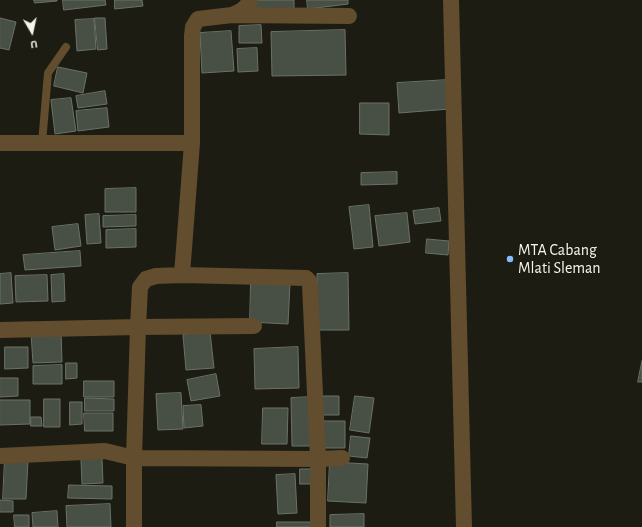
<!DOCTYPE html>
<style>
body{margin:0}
#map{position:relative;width:642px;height:527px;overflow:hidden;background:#1d1c12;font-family:"Alegreya Sans",sans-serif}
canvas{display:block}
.north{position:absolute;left:12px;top:12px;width:40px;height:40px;-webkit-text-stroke:3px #1d1c12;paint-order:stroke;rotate:171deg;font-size:11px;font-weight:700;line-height:16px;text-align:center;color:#f5f5ee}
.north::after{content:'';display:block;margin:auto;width:14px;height:18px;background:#f5f5ee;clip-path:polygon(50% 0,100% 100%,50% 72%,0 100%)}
</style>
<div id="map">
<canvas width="642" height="527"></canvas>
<div class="north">U</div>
</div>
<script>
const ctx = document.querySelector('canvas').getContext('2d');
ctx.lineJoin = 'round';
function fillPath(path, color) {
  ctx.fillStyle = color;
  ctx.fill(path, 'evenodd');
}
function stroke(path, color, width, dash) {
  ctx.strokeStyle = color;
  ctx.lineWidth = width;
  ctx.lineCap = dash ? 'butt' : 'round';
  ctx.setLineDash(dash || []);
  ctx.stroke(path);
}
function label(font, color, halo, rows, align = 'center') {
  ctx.font = font + ' "Alegreya Sans",sans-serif';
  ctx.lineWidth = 3;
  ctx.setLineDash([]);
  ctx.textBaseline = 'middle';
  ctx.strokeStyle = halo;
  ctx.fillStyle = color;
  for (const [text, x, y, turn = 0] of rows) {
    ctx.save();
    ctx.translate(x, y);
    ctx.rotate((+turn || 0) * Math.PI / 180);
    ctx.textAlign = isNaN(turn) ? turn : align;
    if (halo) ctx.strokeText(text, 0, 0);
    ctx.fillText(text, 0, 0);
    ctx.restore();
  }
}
const building = new Path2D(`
 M34,0H57V1L35,3Z
 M63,0H105L106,5L64,10Z
 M115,0H142L143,6L115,9Z
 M254,0H294V10L255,11Z
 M307,0H348V4L308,9Z
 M0,18L16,22L9,50L0,48Z
 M95,18H105L107,49L98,50Z
 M94,19L96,49L77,51L75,20Z
 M261,25L262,43H239V26Z
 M345,30L346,75L272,76L271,32Z
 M231,31L234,71L202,73L200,33Z
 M257,48L258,71L238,72L237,49Z
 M58,67L87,73L83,93L54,86Z
 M448,80L450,109L399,113L397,83Z
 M105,91L107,104L78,108L76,96Z
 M71,98L76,131L55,134L51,100Z
 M360,103H389V135L360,134Z
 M107,108L109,127L78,131L76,111Z
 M397,172V184L361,185V173Z
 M136,188V212H105V189Z
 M369,205L373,247L354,249L349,207Z
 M439,208L441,221L415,224L413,211Z
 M407,213L410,242L379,246L375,216Z
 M99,214L101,243L87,244L85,215Z
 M136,215V226L103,227V216Z
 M78,224L81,246L55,250L52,227Z
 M136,229V247L106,248V230Z
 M427,239L449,241L448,255L426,253Z
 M80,251L81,266L25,270L23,255Z
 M11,273L13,303L0,304V274Z
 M348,273L349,330H318L317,274Z
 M64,274L65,301L52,302L51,275Z
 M47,275L48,301L16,302L15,276Z
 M251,282L290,283L288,324L250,322Z
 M61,331L62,362L33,363L31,333Z
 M210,332L214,368L186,370L183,335Z
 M5,347H28V368L5,369Z
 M298,347L299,388L255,389L254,349Z
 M642,361V382H638Z
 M66,363H77V378L66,379Z
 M62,365V384H33V366Z
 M216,374L220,396L191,401L187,380Z
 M0,378H18V396L0,397Z
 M84,381H114V397H84Z
 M181,393L183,429L158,430L156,394Z
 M317,396H339V415H317Z
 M355,396L374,398L369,433L350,430Z
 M311,397L312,446H292L291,398Z
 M85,398L114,399V411H85Z
 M44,399H60V427H44Z
 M0,400H30V424L0,425Z
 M70,402H82V424L70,425Z
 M201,405L203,426L184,428L183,406Z
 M263,408H288L287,444H262Z
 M84,413H113V431H85Z
 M31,417H41L42,426H31Z
 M321,421H345V448H321Z
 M351,436L370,438L367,458L349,456Z
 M102,458L103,483L82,484L81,459Z
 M5,459L28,460L26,499H3Z
 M330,462L368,464L366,503L328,501Z
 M300,469H315L316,484H300Z
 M295,474L297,513L278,514L276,475Z
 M69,485L112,486V499L68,498Z
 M0,500L13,501V512H0Z
 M110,504L111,527H67L66,506Z
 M57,511L58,527H33L32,513Z
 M364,514V527H330V515Z
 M14,515H29V527H15Z
 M277,522H312V527H277Z`);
fillPath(building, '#484f45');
stroke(building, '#6a7267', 1);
stroke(new Path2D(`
 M42,143L48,73L66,47`), '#624d2e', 8);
stroke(new Path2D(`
 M451,0L464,527
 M232,15C240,12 246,9 250,0
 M0,143H192L182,275L156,276L146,279L140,287L138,327L254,326
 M192,143V36L193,27L198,19L232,15L349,16
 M182,275L306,278L309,281L310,285L318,459V527
 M0,330L138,327L134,458L318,459L342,458
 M0,456L105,451L134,458V527`), '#624d2e', 16);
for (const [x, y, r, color] of [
 [510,259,4,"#88bafc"]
]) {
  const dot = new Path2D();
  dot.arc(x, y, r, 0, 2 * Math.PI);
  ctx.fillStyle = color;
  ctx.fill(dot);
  stroke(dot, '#1d1c12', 1.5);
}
label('16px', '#f5f5ee', '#1d1c12', [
 ["MTA Cabang",518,250],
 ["Mlati Sleman",518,268]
], 'left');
</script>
